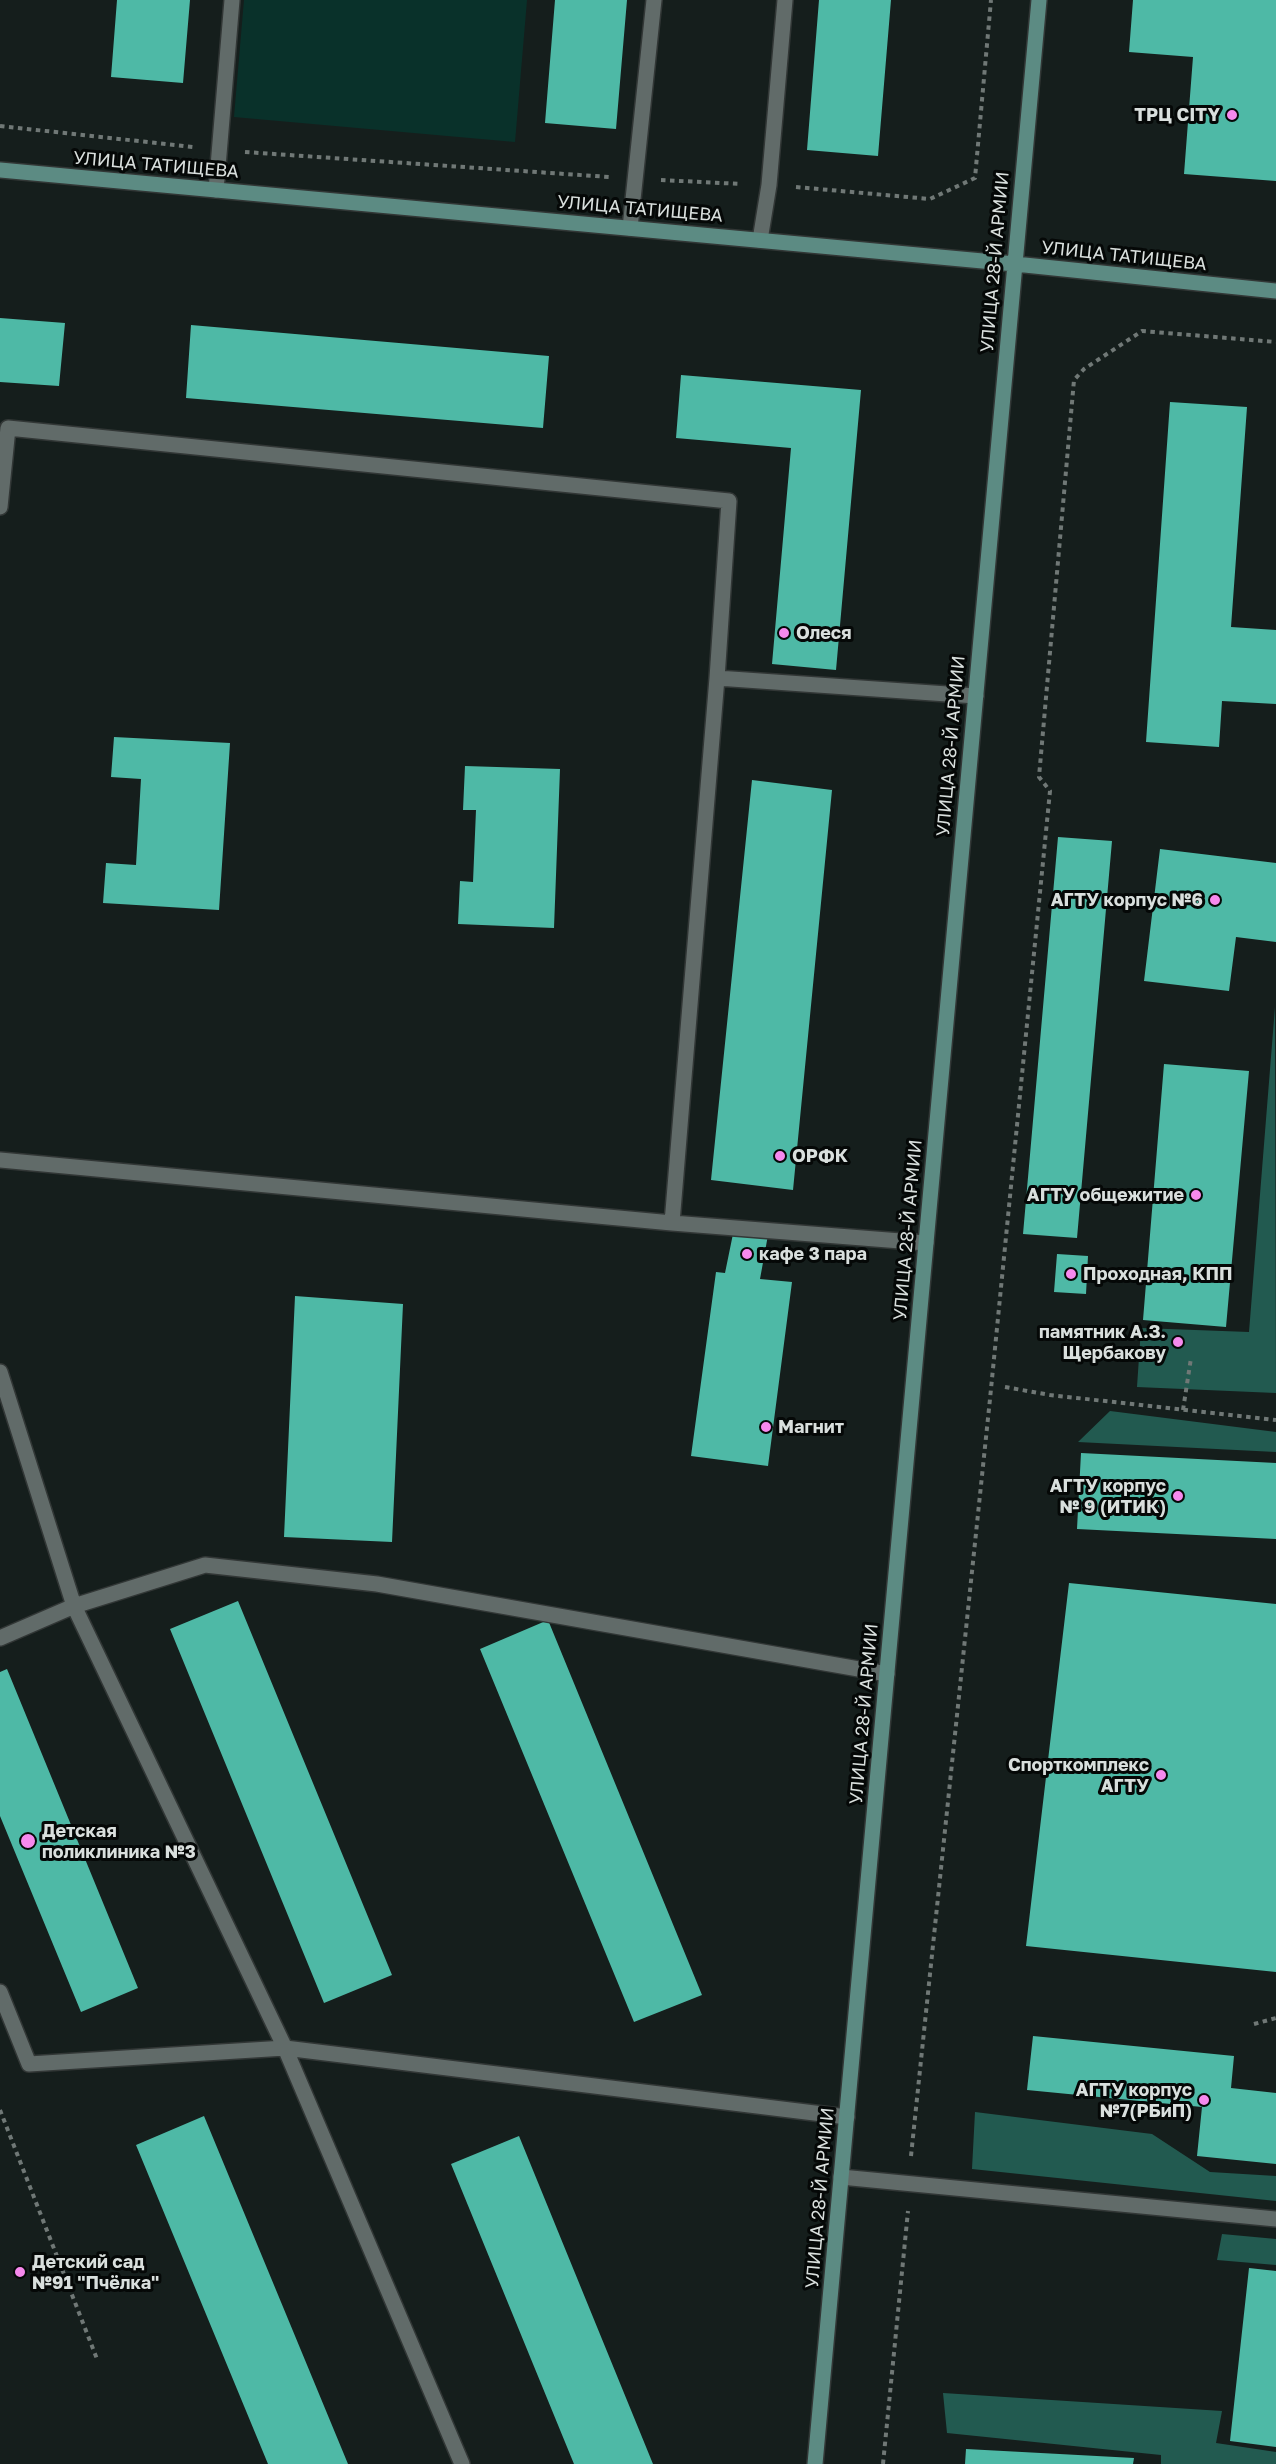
<!DOCTYPE html>
<meta charset="utf-8">
<style>
body{margin:0}
canvas{display:block;background:#151e1c}
</style>
<canvas width="1276" height="2464"></canvas>
<script>
const ctx = document.querySelector('canvas').getContext('2d');
ctx.lineJoin = 'round';
function fillPath(path, color) {
  ctx.fillStyle = color;
  ctx.fill(path, 'evenodd');
}
function stroke(path, color, width, dash) {
  ctx.strokeStyle = color;
  ctx.lineWidth = width;
  ctx.lineCap = dash ? 'butt' : 'round';
  ctx.setLineDash(dash || []);
  ctx.stroke(path);
}
function label(font, color, halo, rows, align = 'center') {
  ctx.font = font + ' "Golos Text",sans-serif';
  ctx.lineWidth = 6;
  ctx.setLineDash([]);
  ctx.textBaseline = 'middle';
  ctx.strokeStyle = halo;
  ctx.fillStyle = color;
  for (const [text, x, y, turn = 0] of rows) {
    ctx.save();
    ctx.translate(x, y);
    ctx.rotate((+turn || 0) * Math.PI / 180);
    ctx.textAlign = isNaN(turn) ? turn : align;
    if (halo) ctx.strokeText(text, 0, 0);
    ctx.fillText(text, 0, 0);
    ctx.restore();
  }
}
fillPath(new Path2D(`
 M244,0H527L515,142L234,117Z`), '#09312a');
fillPath(new Path2D(`
 M1275,1007L1276,1393L1137,1387L1141,1328L1249,1332Z
 M1110,1411L1276,1432V1452L1078,1442Z
 M975,2112L1152,2134L1210,2172L1276,2176V2201L972,2169Z
 M1222,2234L1276,2239V2265L1217,2260Z
 M943,2393L1222,2411L1216,2443L1276,2452V2464H1161V2455L947,2433Z`), '#225a50');
fillPath(new Path2D(`
 M117,0H190L183,83L111,77Z
 M555,0H627L616,129L545,123Z
 M819,0H891L878,156L807,150Z
 M1133,0H1276V181L1184,174L1193,57L1129,52Z
 M0,318L65,323L59,386L0,382Z
 M191,325L549,356L543,428L186,398Z
 M681,375L861,390L836,670L772,664L791,448L676,438Z
 M1170,402L1247,407L1231,627L1276,630V704L1222,701L1219,747L1146,742Z
 M114,737L230,743L219,910L103,903L106,863L136,865L141,779L111,777Z
 M465,766L560,769L554,928L458,924L460,881L473,882L476,810H463Z
 M752,780L832,790L793,1190L711,1180Z
 M1058,837L1112,841L1077,1238L1023,1234Z
 M1160,849L1276,863V942L1236,937L1229,991L1144,981Z
 M1164,1064L1249,1071L1226,1327L1143,1320Z
 M734,1229L768,1235L760,1279L792,1282L768,1466L691,1456L716,1272L725,1273Z
 M1057,1254L1088,1256L1086,1294L1054,1292Z
 M295,1296L403,1304L392,1542L284,1537Z
 M1081,1453L1276,1463V1539L1077,1529Z
 M1069,1583L1276,1604V1972L1026,1946Z
 M238,1601L392,1975L324,2003L170,1629Z
 M548,1620L702,1995L634,2022L480,1649Z
 M7,1669L138,1988L81,2012L0,1816V1672Z
 M1033,2036L1234,2056L1231,2088L1276,2093V2164L1197,2156L1202,2107L1027,2090Z
 M204,2116L348,2464H268L136,2145Z
 M519,2136L653,2464H574L451,2164Z
 M1249,2268L1276,2271V2447L1230,2441Z
 M966,2449L1134,2458L1133,2464H965Z`), '#4eb9a6');
const lane = new Path2D(`
 M216,190L232,0
 M630,228L654,0
 M760,240L769,185L785,0
 M0,507L8,428L729,501L717,678L672,1223
 M717,678L976,696
 M0,1160L672,1223L926,1243
 M0,1372L74,1606L285,2048L462,2464
 M0,1638L74,1606L205,1565L377,1584L887,1674
 M0,1992L29,2064L285,2048L847,2117
 M841,2177L1276,2219`);
const secondary = new Path2D(`
 M0,170L1015,264L1276,291
 M815,2464L1039,0`);
stroke(lane, '#323736', 18);
stroke(secondary, '#323736', 18);
stroke(new Path2D(`
 M0,126L193,147
 M245,152L609,177
 M661,180L741,184
 M796,187L930,199L975,178L991,0
 M1005,1387L1050,1395L1276,1420
 M1183,1410L1191,1358
 M1254,2024L1276,2018
 M0,2110L97,2359
 M911,2156L990,1399L1050,791L1039,777L1074,380L1084,369L1142,331L1276,342
 M883,2464L908,2211`), '#707876', 4, [4.5, 4.5]);
stroke(lane, '#616b69', 15);
stroke(secondary, '#5c8b83', 15);
for (const [x, y, r, color] of [
 [1232,115,6,"#f689ed"],
 [784,633,6,"#f689ed"],
 [1215,900,6,"#f689ed"],
 [780,1156,6,"#f689ed"],
 [1196,1195,6,"#f689ed"],
 [747,1254,6,"#f689ed"],
 [1071,1274,6,"#f689ed"],
 [1178,1342,6,"#f689ed"],
 [766,1427,6,"#f689ed"],
 [1178,1496,6,"#f689ed"],
 [1161,1775,6,"#f689ed"],
 [28,1841,8,"#f689ed"],
 [1204,2100,6,"#f689ed"],
 [20,2272,6,"#f689ed"]
]) {
  const dot = new Path2D();
  dot.arc(x, y, r, 0, 2 * Math.PI);
  ctx.fillStyle = color;
  ctx.fill(dot);
  stroke(dot, '#050807', 2);
}
label('bold 18px', '#d9dfdd', '#050807', [
 ["ТРЦ CITY",1220,115],
 ["Олеся",796,633,"left"],
 ["АГТУ корпус №6",1203,900],
 ["ОРФК",792,1156,"left"],
 ["АГТУ общежитие",1184,1195],
 ["кафе 3 пара",759,1254,"left"],
 ["Проходная, КПП",1083,1274,"left"],
 ["памятник А.З.",1166,1332],
 ["Щербакову",1166,1353],
 ["Магнит",778,1427,"left"],
 ["АГТУ корпус",1166,1486],
 ["№ 9 (ИТИК)",1166,1507],
 ["Спорткомплекс",1149,1765],
 ["АГТУ",1149,1786],
 ["Детская",42,1831,"left"],
 ["поликлиника №3",42,1852,"left"],
 ["АГТУ корпус",1192,2090],
 ["№7(РБиП)",1192,2111],
 ["Детский сад",32,2262,"left"],
 ["№91 \"Пчёлка\"",32,2283,"left"]
], 'right');
label('18px', '#d9dfdd', '#050807', [
 ["УЛИЦА ТАТИЩЕВА",156,165,5],
 ["УЛИЦА ТАТИЩЕВА",640,209,5],
 ["УЛИЦА ТАТИЩЕВА",1124,256,6],
 ["УЛИЦА 28-Й АРМИИ",995,262,-85],
 ["УЛИЦА 28-Й АРМИИ",951,746,-85],
 ["УЛИЦА 28-Й АРМИИ",908,1230,-85],
 ["УЛИЦА 28-Й АРМИИ",864,1714,-85],
 ["УЛИЦА 28-Й АРМИИ",820,2198,-85]
]);
</script>
